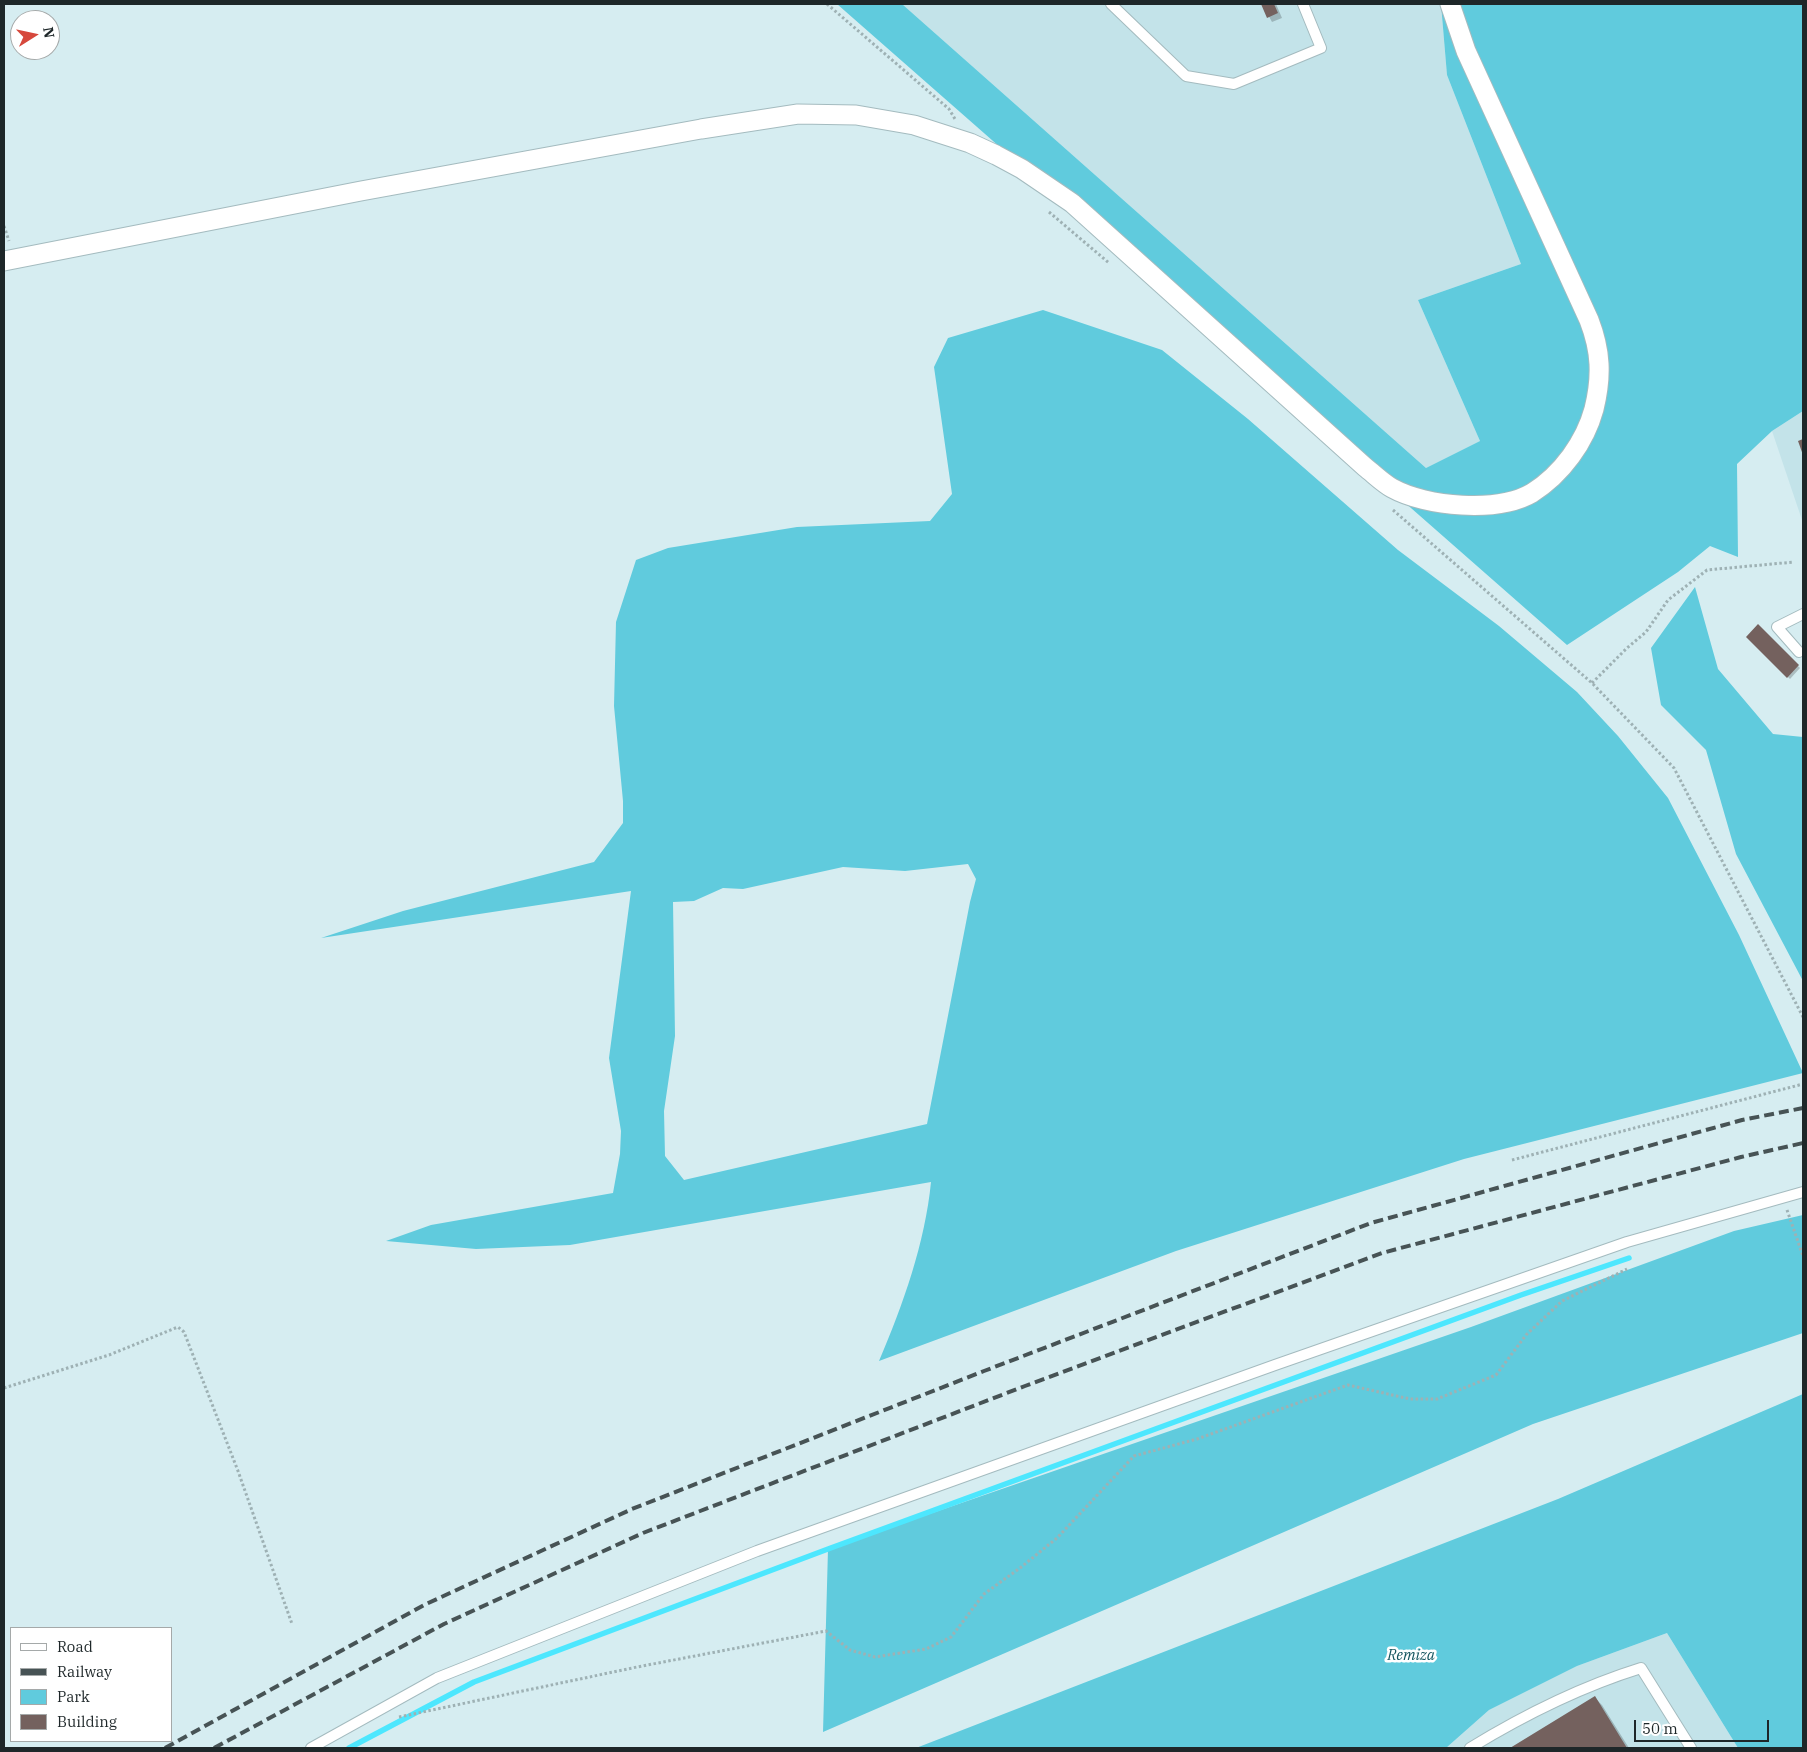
<!DOCTYPE html>
<style>
body{margin:0}
#map{position:relative;width:1807px;height:1752px;overflow:hidden;background:#d6edf1;font-family:"IBM Plex Serif",serif}
canvas{display:block}
.frame{position:absolute;inset:0;border:5px solid #1e2729;pointer-events:none}
.legend{position:absolute;left:10px;top:1627px;width:162px;height:115px;box-sizing:border-box;background:#fff;border:1px solid #a5a9a9;margin:0;padding:6px 9px;list-style:none;font-size:15px;color:#1e2729}
.legend li{display:flex;align-items:center;gap:10px;height:25px}
.legend b{width:25px;border:1px solid #a5a9a9}
.north{position:absolute;left:10px;top:10px;width:50px;height:50px;box-sizing:border-box;background:#fff;border:1px solid #a5a9a9;border-radius:50%;rotate:80deg;font-size:14px;font-weight:700;line-height:20px;text-align:center;color:#1e2729}
.north::after{content:'';display:block;margin:auto;width:18px;height:22px;background:#d6483c;clip-path:polygon(50% 0,100% 100%,50% 72%,0 100%)}
.scale{position:absolute;left:1634px;top:1720px;width:135px;height:22px;box-sizing:border-box;border:2px solid #1e2729;border-top:0;padding-left:6px;font-size:15px;line-height:18px;white-space:nowrap;color:#1e2729;-webkit-text-stroke:4px #fff;paint-order:stroke}
</style>
<div id="map">
<canvas width="1807" height="1752"></canvas>
<div class="frame"></div>
<ul class="legend">
<li><b style="height:6px;background:#fff"></b>Road</li>
<li><b style="height:6px;background:#475355"></b>Railway</li>
<li><b style="height:14px;background:#60cbdd"></b>Park</li>
<li><b style="height:14px;background:#74615e"></b>Building</li>
</ul>
<div class="north">N</div>
<div class="scale">50 m</div>
</div>
<script>
const ctx = document.querySelector('canvas').getContext('2d');
ctx.lineJoin = 'round';
function fillPath(path, color) {
  ctx.fillStyle = color;
  ctx.fill(path, 'evenodd');
}
function stroke(path, color, width, dash) {
  ctx.strokeStyle = color;
  ctx.lineWidth = width;
  ctx.lineCap = dash ? 'butt' : 'round';
  ctx.setLineDash(dash || []);
  ctx.stroke(path);
}
function label(font, color, halo, rows, align = 'center') {
  ctx.font = font + ' "IBM Plex Serif",serif';
  ctx.lineWidth = 5;
  ctx.setLineDash([]);
  ctx.textBaseline = 'middle';
  ctx.strokeStyle = halo;
  ctx.fillStyle = color;
  for (const [text, x, y, turn = 0] of rows) {
    ctx.save();
    ctx.translate(x, y);
    ctx.rotate((+turn || 0) * Math.PI / 180);
    ctx.textAlign = isNaN(turn) ? turn : align;
    if (halo) ctx.strokeText(text, 0, 0);
    ctx.fillText(text, 0, 0);
    ctx.restore();
  }
}
fillPath(new Path2D(`
 M902,4H1441L1447,75L1521,264L1418,300L1480,441L1426,468Z
 M1803,411V523L1772,431Z
 M1667,1633L1738,1748H1446L1489,1710L1577,1666Z`), '#c3e3e9');
fillPath(new Path2D(`
 M837,4H902L1426,468L1480,441L1418,300L1521,264L1447,75L1441,4H1803V411L1772,431L1737,464L1738,557L1710,546L1678,572L1567,645Z
 M1043,310L1162,350L1248,419L1398,550L1499,626L1577,692L1618,736L1668,798L1739,935L1803,1073L1464,1159L1176,1251L879,1361C903,1305 925,1243 931,1182L570,1245L476,1249L386,1241L431,1225L613,1193L620,1154L621,1131L609,1058L631,891L321,938L403,911L594,862L623,823V801L614,706L616,622L636,560L668,548L797,527L930,521L952,494L934,367L948,338ZM968,864L976,879L970,902L927,1124L684,1180L665,1156L664,1111L675,1036L673,902L694,901L723,888L743,889L843,867L905,871Z
 M1695,587L1718,669L1773,734L1803,737V981L1736,854L1706,750L1661,705L1651,648Z
 M1803,1215V1333L1533,1424L823,1732L828,1549L1471,1327L1734,1231Z
 M1803,1394V1748H1738L1667,1633L1577,1666L1489,1710L1446,1748H916L1558,1499Z`), '#60cbdd');
fillPath(new Path2D(`
 M1262,4H1276L1282,18L1272,22Z
 M1758,626L1800,668L1790,679L1747,637Z
 M1595,1698L1602,1705L1629,1748H1513Z`), '#0003');
stroke(new Path2D(`
 M349,1748L474,1682L828,1549L1521,1295L1629,1258`), '#4de7fe', 5.5);
fillPath(new Path2D(`
 M1261,4H1274L1278,13L1267,18Z
 M1803,439V455L1798,441Z
 M1758,624L1799,665L1787,678L1746,637Z
 M1595,1696L1627,1748H1510Z`), '#74615e');
const lane = new Path2D(`
 M1111,4L1186,76L1234,84L1321,48L1303,4
 M1799,652L1777,627L1803,614
 M311,1748L437,1678L757,1551L1275,1365L1627,1242L1803,1192
 M1470,1748C1524,1715 1580,1687 1641,1668L1691,1748`);
const street = new Path2D(`
 M4,261L361,191L701,129L798,114L856,115L914,125L970,143L996,155L1022,169L1072,203L1365,467C1374,474 1383,483 1392,488C1426,507 1498,513 1532,493C1562,474 1585,442 1594,409C1602,376 1601,351 1589,320L1466,51L1450,4`);
stroke(lane, '#a4bbbf', 12);
stroke(street, '#a4bbbf', 21);
stroke(new Path2D(`
 M827,4L949,109L955,119
 M1049,212L1109,263
 M4,226L9,241
 M1393,510L1592,683L1674,768L1803,1017
 M1592,683L1627,648L1646,632L1668,600L1707,570L1794,562
 M1512,1160L1803,1084
 M1787,1210L1803,1256
 M4,1388L109,1355L178,1327L184,1332L238,1471L292,1624
 M399,1717L637,1667L826,1631L850,1650L875,1657L926,1649L951,1637L984,1594L1020,1568L1057,1538L1134,1456L1197,1439L1348,1385L1410,1399H1437L1496,1375L1526,1335L1562,1301L1627,1269`), '#9eb1b4', 3, [2.5, 2.5]);
stroke(lane, '#fff', 10);
stroke(street, '#fff', 19);
stroke(new Path2D(`
 M165,1748L424,1605L632,1509L984,1371L1371,1223L1742,1120L1803,1108
 M214,1748L444,1624L643,1533L1025,1386L1382,1253L1741,1157L1803,1143`), '#475355', 4, [10, 5]);
label('italic 15px', '#15555f', '#fff', [
 ["Remiza",1411,1656]
]);
</script>
